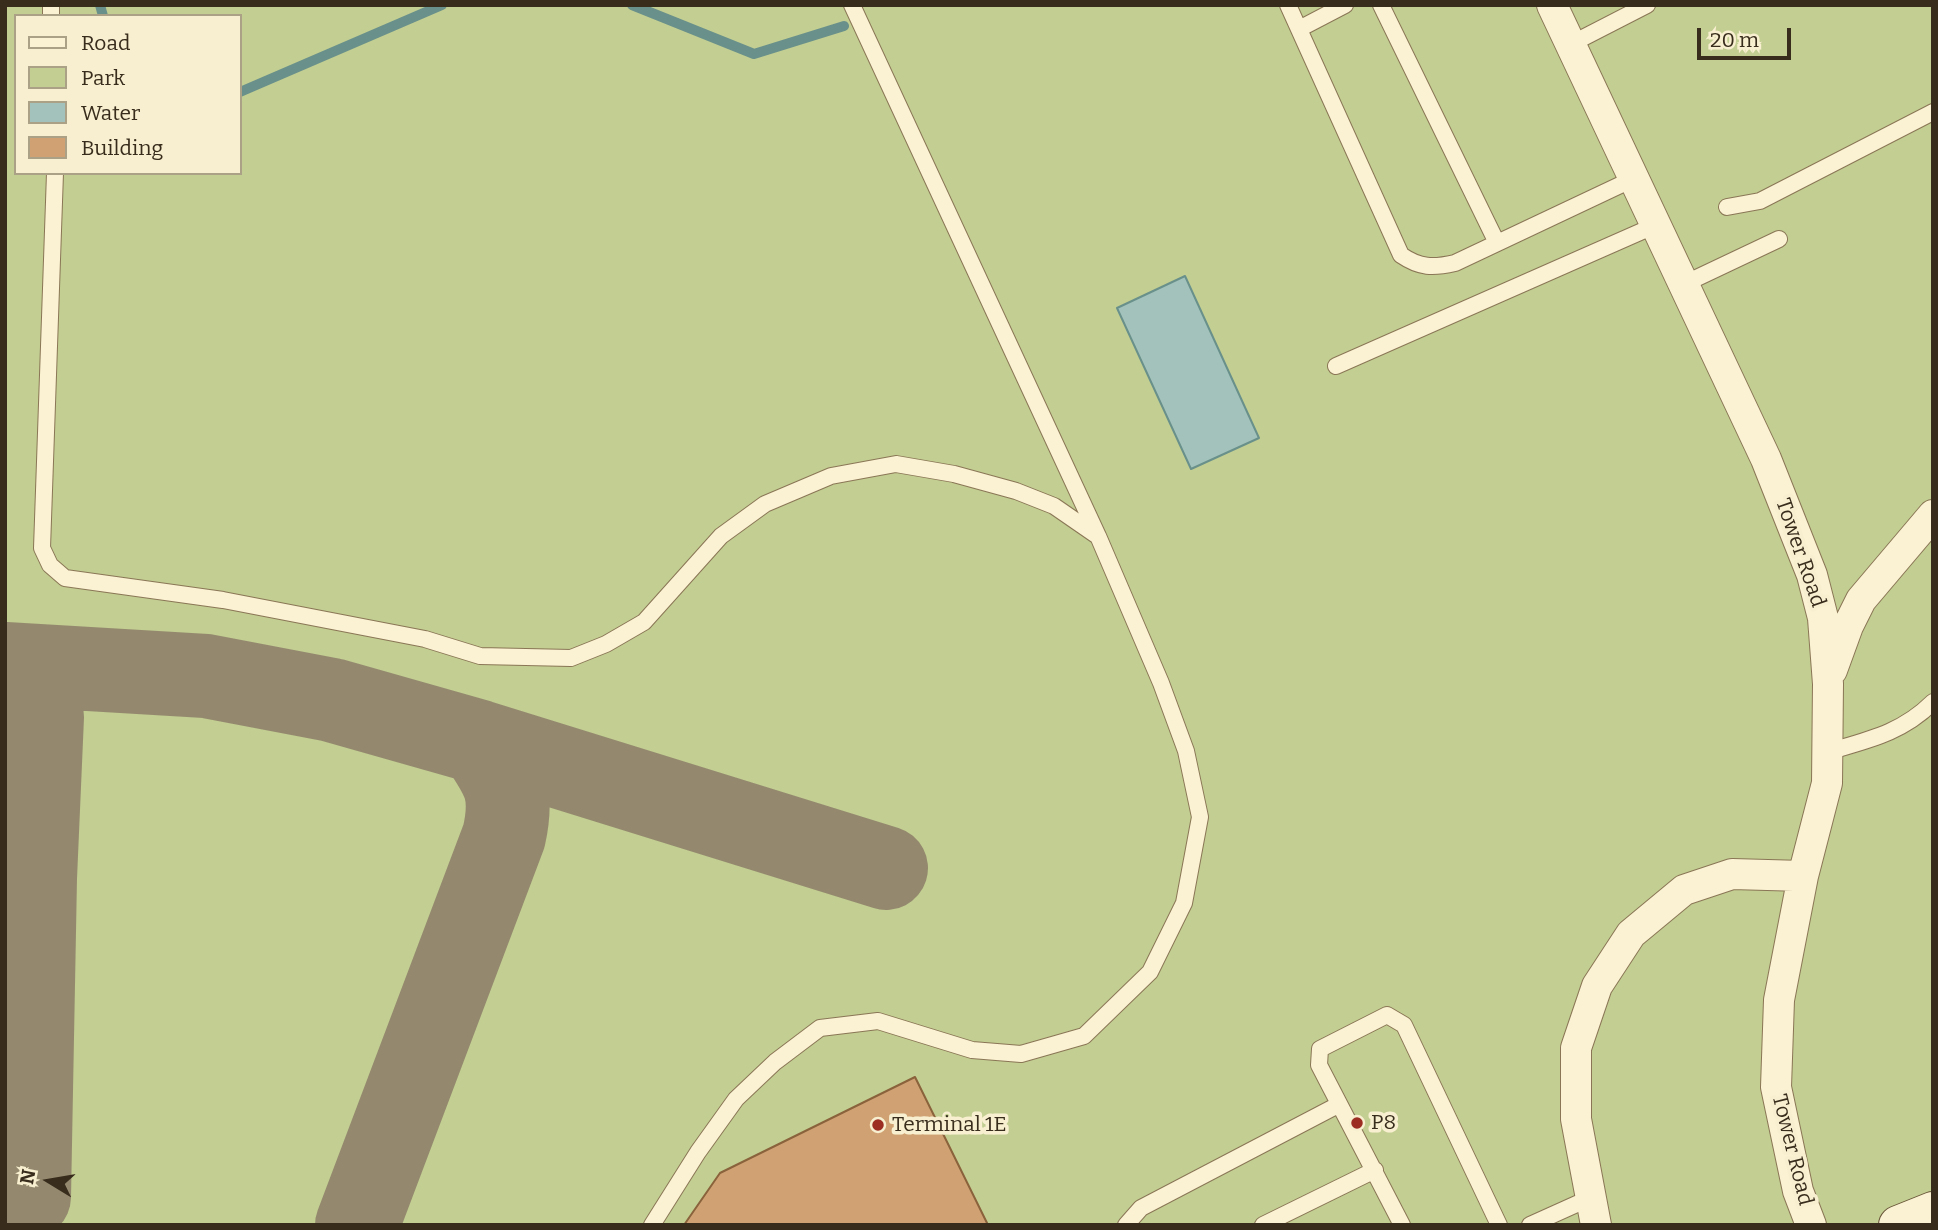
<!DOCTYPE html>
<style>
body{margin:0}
#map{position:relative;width:1938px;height:1230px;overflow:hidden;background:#f0e6bf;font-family:Bitter,serif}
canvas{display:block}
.frame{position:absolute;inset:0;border:7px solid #382c1c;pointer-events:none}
.legend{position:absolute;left:14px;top:14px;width:228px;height:161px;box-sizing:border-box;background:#f7efcf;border:2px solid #aba187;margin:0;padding:9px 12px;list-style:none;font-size:21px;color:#382c1c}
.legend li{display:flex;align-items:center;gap:14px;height:35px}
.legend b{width:35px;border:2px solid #aba187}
.north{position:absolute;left:14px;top:1146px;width:70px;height:70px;-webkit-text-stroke:5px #f7efcf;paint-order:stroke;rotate:281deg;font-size:19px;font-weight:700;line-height:28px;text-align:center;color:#382c1c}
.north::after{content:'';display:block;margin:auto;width:24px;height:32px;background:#382c1c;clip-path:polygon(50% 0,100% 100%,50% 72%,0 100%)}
.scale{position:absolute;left:1697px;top:28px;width:94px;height:32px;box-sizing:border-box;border:4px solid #382c1c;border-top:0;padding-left:9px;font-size:21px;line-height:24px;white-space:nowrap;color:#382c1c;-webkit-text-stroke:5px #f7efcf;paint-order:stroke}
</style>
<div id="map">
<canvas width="1938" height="1230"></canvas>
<div class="frame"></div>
<ul class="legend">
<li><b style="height:9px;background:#faf2d2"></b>Road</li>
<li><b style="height:19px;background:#c2ce92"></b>Park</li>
<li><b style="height:19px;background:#a2c2bb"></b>Water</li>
<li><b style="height:19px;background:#d0a273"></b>Building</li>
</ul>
<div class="north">N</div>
<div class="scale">20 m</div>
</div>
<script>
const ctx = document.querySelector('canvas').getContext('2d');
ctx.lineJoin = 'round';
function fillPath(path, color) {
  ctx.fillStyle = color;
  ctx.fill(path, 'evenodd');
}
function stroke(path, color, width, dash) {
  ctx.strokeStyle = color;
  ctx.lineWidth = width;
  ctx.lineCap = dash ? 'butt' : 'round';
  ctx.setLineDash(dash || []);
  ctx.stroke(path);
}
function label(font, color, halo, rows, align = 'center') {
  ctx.font = font + ' Bitter,serif';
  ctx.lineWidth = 7;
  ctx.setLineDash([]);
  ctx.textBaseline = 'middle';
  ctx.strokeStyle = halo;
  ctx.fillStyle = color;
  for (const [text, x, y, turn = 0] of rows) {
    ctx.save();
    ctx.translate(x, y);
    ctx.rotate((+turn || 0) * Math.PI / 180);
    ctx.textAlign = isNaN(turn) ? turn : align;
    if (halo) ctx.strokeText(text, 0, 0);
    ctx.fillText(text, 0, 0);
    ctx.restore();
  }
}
fillPath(new Path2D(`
 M5,5H1933V1225H5ZM16,16H240V173H16Z`), '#c2ce92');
const water = new Path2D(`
 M1185,276L1259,438L1191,469L1117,308Z`);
fillPath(water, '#a2c2bb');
stroke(water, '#69908a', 2);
stroke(new Path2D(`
 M100,5L103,16
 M632,5L754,54L844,26
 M240,92L442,5`), '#69908a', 10);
stroke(new Path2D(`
 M5,664L206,676L332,700L480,742L886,868
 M5,671C26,681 36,695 42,717L35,878L29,1197
 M357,1225L504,836C514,791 504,778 480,742`), '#94896e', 84);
const building = new Path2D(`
 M915,1077L988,1225H684L720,1173Z`);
fillPath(building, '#d0a273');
stroke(building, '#8a623b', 2);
const service = new Path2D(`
 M51,5V16
 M1288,5L1401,255C1420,268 1433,268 1455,263L1635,178
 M1381,5L1497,243
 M1299,29L1345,5
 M1571,44L1647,5
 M55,173L42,548L50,565L65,578L223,600L425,639L480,656L571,658L606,644L644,622L721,536L765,504L831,476L896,464L954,474L1016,491L1054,506L1096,535
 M1727,207L1760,201L1933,112
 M1684,284L1779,239
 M1336,366L1656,225
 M1827,752C1868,740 1902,733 1933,702
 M652,1225L698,1152L736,1099L775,1062L820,1028L878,1021L972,1050L1021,1054L1084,1036L1150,972L1184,903L1200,817L1186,751L1161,683L1098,536L852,5
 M1126,1225L1141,1208L1338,1105
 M1263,1225L1375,1170
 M1402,1225L1319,1065L1320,1049L1387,1015L1404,1025L1499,1225
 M1530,1225L1590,1198`);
const minor = new Path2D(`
 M1552,5L1766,459L1812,575L1823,618L1828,684L1827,783L1803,876L1779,1000L1776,1087L1798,1191L1811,1225
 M1832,670L1848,626L1861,600L1933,515
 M1596,1225L1576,1119V1048L1597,986L1631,934L1684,890L1732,874L1803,876`);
const secondary = new Path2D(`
 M1898,1225L1933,1211`);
stroke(service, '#8a7656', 18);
stroke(minor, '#8a7656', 32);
stroke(secondary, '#6b573a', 40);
stroke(service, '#faf2d2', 16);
stroke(minor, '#faf2d2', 30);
stroke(secondary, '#faf2d2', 38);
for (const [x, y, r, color] of [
 [1357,1123,7,"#9c2d23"],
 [878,1125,7,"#9c2d23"]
]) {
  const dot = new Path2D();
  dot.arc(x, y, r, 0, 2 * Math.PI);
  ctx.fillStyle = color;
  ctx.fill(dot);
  stroke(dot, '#f7efcf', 2.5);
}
label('21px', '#382c1c', '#f7efcf', [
 ["Tower Road",1800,553,71],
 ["Tower Road",1792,1150,76]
]);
label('21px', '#382c1c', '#f7efcf', [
 ["P8",1371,1123],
 ["Terminal 1E",892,1125]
], 'left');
</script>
